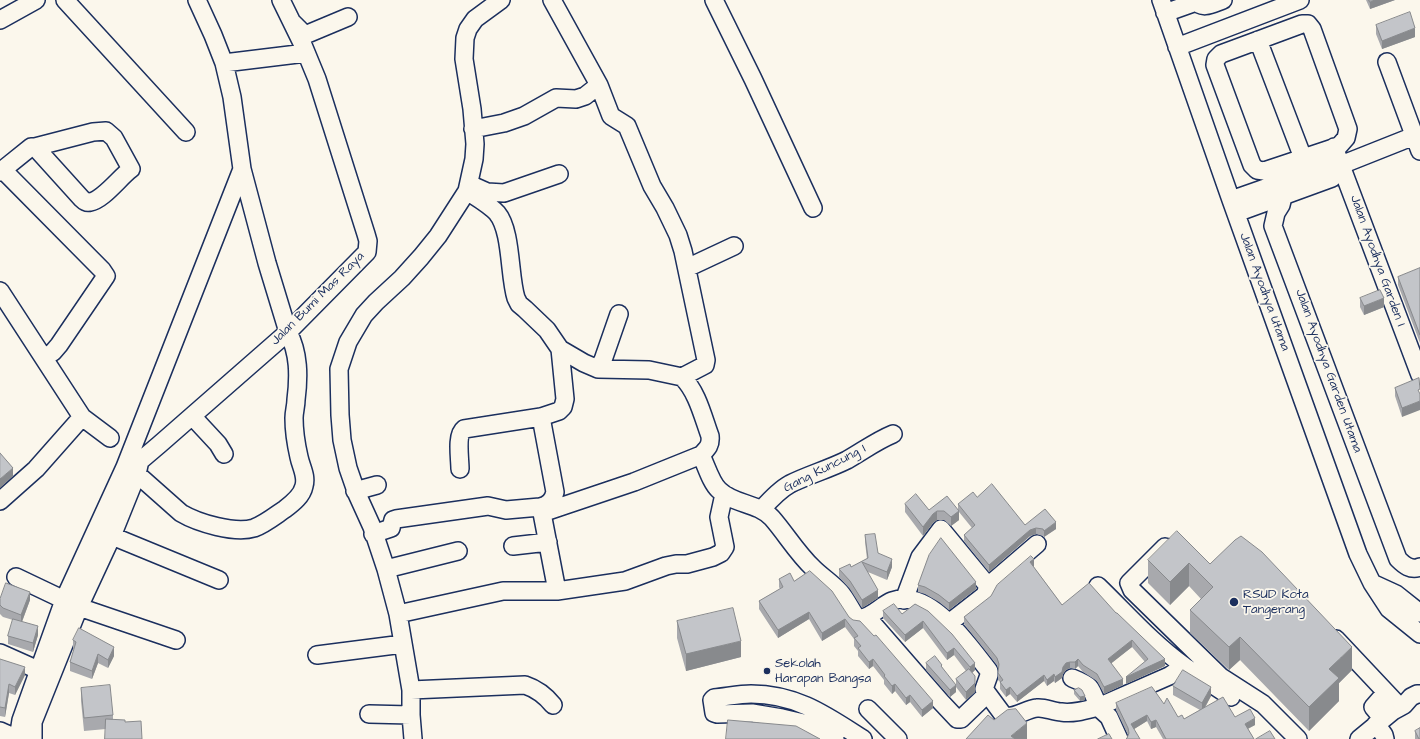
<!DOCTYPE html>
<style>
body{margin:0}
canvas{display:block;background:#fbf7ec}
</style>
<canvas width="1420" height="739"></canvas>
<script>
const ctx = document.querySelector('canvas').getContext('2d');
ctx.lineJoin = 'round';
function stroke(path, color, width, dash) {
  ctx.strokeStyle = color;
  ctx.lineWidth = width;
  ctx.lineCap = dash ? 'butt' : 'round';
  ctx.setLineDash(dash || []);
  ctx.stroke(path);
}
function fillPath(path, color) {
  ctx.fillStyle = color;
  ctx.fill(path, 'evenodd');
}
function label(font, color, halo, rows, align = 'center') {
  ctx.font = font + ' "Architects Daughter",sans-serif';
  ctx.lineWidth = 3.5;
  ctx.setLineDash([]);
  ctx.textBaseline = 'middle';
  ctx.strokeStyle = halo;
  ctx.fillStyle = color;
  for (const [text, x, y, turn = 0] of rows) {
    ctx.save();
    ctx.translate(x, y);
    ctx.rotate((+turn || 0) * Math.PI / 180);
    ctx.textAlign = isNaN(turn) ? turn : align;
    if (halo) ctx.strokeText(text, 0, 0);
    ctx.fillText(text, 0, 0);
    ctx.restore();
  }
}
const minor = new Path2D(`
 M65,0L186,132
 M197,0L213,35L224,63L232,97L242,169L267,263L288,332C299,353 299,376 296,400C296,406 294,412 294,418C294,431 296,444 299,457C301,467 307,476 304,486C302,496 293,503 285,509C276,515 265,524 254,528C235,534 198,523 181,513L137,474L125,467L242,169
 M714,0L753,79L813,208
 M1161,0L1231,200L1358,554L1372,583L1389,609L1420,634
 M1195,0C1202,11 1214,3 1223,0
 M1165,13L1196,2
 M0,20L36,0
 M292,22L305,35L348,17
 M1302,24H1308L1312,29L1348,129L1346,138L1339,146L1264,171L1257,170L1252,165L1215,65L1216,59L1221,54Z
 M1258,40L1303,158
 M1177,47L1300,0
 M1387,62L1420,151
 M224,63L306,53
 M599,85L611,116L627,126L652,186L665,208L678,235L683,251L706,360L705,365L682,377
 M473,129L504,123L524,116L556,98L576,99L585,96L599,85L552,0
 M1334,147L1420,375
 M3,170L102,270L106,276L59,345L53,352L44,358
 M0,172L31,147H35L82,199C84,201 87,203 90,202C103,200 120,177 131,169L114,138L106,131L93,132L35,147
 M469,184L487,192L504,193L559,174
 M1278,184L1283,197L1281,205L1276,213L1273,226L1398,559C1404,565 1411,571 1420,567
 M467,191C476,197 490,205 497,213C512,231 509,276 516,298L519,304L525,309L547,330L560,349L584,363L598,369L649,370L682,377C697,391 703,417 710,436C711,445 708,448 701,455L634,482L542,513L557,591
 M1231,200L1328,166L1341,165L1414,136
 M1236,213L1332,178L1341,165
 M687,268L734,246
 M0,291L82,417L110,438
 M598,369L603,360L619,314
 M192,416L218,444L224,454
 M701,455C706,465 711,483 719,490C734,505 757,502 772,518C786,534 797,553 813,568C822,577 832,583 840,592C847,600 851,610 857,618C870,620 881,605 892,601C930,587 969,646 989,671V675L984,689L1004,716C1014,719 1026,709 1037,708C1045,707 1053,712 1061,712C1074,714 1086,710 1098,707L1109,717L1119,739
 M460,469C460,459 456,435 464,429L541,417L559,411L563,407L565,399L560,349
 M355,491L377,485
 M0,501L36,469L82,417
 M762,509C770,500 779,490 790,484C808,475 829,469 847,460C863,451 876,441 893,434
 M373,534L391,528L393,520L396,519L488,506L506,510L540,507C549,505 553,500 555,492L541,417
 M112,536L219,580
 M513,546L548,542
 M1165,547L1129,583L1132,590L1221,677L1263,704L1298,739
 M386,569L458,551
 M16,577L79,607L176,640
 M1372,583L1396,594L1420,613
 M904,600L920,557L941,529L988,586
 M398,614L503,591H557L625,581L666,566L676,564H687L713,557L721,553L725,547L719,517L724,494
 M867,617L941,702L957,719H961L987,694
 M949,623L985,595L988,586L1037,544
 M1336,639L1400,707
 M0,653L38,670
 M317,655L403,644
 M1184,666L1231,697
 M1072,678C1092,686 1091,687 1098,707L1169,676L1184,666C1152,643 1126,613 1098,586
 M411,690L525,685C537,689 545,695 553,705
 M868,709L898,739
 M369,714L411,715
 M1383,719L1373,707L1380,699H1382L1393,711
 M1376,724L1384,735L1385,739
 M0,731L18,739
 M18,739L21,720L64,600L125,467L140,461L160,444L288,332L367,252L368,241L366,234L317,79L303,45L281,0
 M33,739V722L79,607L112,536L137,474L139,465
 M413,739L411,715V690L398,614L386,569L372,527L357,494L348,468L342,440L340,415L339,369L348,342L364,315L376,302L402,278L421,257L438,236L467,191L474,159L475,144L472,109L464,59L465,38L468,29L475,19L501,0
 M835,739L812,725L782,718L752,713L717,714L714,713L712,700L714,698C726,697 739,694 751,694C797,694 827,716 863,739
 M1359,739L1393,711L1404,705L1411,697L1417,694H1420`);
stroke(minor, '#1b2f5e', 20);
stroke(minor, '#fbf7ec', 17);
fillPath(new Path2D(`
 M1366,0H1395L1370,9Z
 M1376,25L1415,37L1382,49L1376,34Z
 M1420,268V343L1398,285V277Z
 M1360,298L1384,307L1364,315L1360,307Z
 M1419,378L1402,417L1395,396V388Z
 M977,497L1025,525L1056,529L1044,537L1043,536L1036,534L1030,536L989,572L964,541V535L972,528L959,512V520L951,526L944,520H937L933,523L923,536L905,512V504L929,510L958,509V504Z
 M865,535L878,553L892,567L887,580L868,572L878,598L862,608L850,589L839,577V569L851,567L867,559L865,542Z
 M1148,560L1210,564L1352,670L1339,683V701L1309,731L1240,660L1229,670L1190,633V610L1201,599L1189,586L1170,605L1148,583Z
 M1033,566L1062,605L1116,613L1165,666L1126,684L1145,662L1132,647L1111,663L1123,685L1104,694L1097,681L1083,672L1078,666L1075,669L1070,668L1066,670L1063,674L1062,678L1055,683L1054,681L1047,686L1044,681L1017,702L1010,694L1006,697L1000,689V682L998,680V669L997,665L964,624V617L1034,566Z
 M779,579L794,581L849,617L933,708L922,717L910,702L906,705L895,691L892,694L884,684V680L873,666L869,669L858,656V651L854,646V639L845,627L822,641L809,619L778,638L759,609V601L780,589L779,587Z
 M918,585L976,589L949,610L939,602L925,594L918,592Z
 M0,599L30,600L22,622L38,635L33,652L8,644V636L13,620L3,617L0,614Z
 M915,604L975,670L972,673L975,692L966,700L956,687V679L966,671L954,655L947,660L923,628L905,642L883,618V611L902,614Z
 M677,621L741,657L686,671L677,638Z
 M73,640L114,656L108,668L98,663L92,679L70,671V662L74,649H73Z
 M0,659L25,675L15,695L9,693L5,717L0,716Z
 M926,663L942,667L956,692L950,697L926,670Z
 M1173,686L1211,696L1205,708L1235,717L1255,725L1248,729L1254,739H1163L1156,727L1151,729L1147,721L1134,729L1127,738L1128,735L1116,710V703L1164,704L1178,717L1184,719L1200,710L1173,695Z
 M81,688L113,715V720L125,722L142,739H105L106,729L84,731L81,701Z
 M1074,690L1085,700L1080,701L1074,694Z
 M1415,731L1420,739H1415Z`), '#a8a9ad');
fillPath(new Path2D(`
 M1375,0H1395L1370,9V2Z
 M1415,28V37L1382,49V41Z
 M1384,298V307L1364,315V306Z
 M1420,401V410L1402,417V408Z
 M13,468V476L0,488V479Z
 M937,511V520L933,523L923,536V527L933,514Z
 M959,511V520L951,526V517Z
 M1056,522V529L1044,537V531Z
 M1036,528V534L1030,536L989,572V565L1030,530Z
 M892,559V567L887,580V572Z
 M1034,559V566L1030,568V562Z
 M1189,563V586L1170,605V582Z
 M976,582V589L949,610V603Z
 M878,590V598L862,608V600Z
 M30,592V600L21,624V615Z
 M809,612V619L778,638V630Z
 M845,619V627L822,641V633Z
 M923,621V628L905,642V635Z
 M38,626V635L33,652V643Z
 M1240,637V660L1229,670V647Z
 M1132,640V647L1108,666V659Z
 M741,641V657L686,671V654Z
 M114,647V656L108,668V660Z
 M1352,647V670L1339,683V701L1309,731V707L1329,669Z
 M954,648V655L947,660V653Z
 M98,654V663L92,679V671Z
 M873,659V666L869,669V662Z
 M1078,659V666L1075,669V662Z
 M1165,659V666L1126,684V677Z
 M1070,662V668L1066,670L1063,674L1062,678L1055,683V677L1066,663Z
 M975,663V670L970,675V667Z
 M25,667V675L15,695V687Z
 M1054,674V681L1047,686V680Z
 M1044,675V681L1017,702V696Z
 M975,676V692L966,700V692Z
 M1123,679V685L1104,694V687Z
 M9,684V693L5,717V708Z
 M895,684V691L892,694V686Z
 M956,685V692L950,697V690Z
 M1010,687V694L1006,697V690Z
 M1211,687V696L1202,712V703Z
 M910,695V702L906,705V698Z
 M1085,696V700L1080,701V697Z
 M933,701V708L922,717V710Z
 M1147,715V721L1131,731V724Z
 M1255,718V725L1245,730V724Z
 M1156,720V727L1151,729V722Z
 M1027,723V739H1011V736Z`), '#888a8d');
const building = new Path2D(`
 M1369,0H1375L1370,2Z
 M1410,12L1415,28L1382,41L1376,25Z
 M1420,268V335L1398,277Z
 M1380,290L1384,298L1364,306L1360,298Z
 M1419,378L1420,389L1418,390L1420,394V401L1402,408L1395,388Z
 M0,453L13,468L0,479Z
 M992,484L1025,525L1045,509L1056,522L1044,531L1043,529L1036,528L1030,530L989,565L964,535L975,525L958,504L973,492L977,497Z
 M916,494L929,510L947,496L959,511L951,517L944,511H937L933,514L923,527L905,504Z
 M1177,531L1210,564L1235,540L1241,536L1262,552L1352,647L1329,669L1339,678L1309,707L1240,637L1229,647L1190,610L1213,587L1189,563L1170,582L1148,560Z
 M875,534L878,553L892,559L887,572L862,562L878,590L862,600L850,581L839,569L850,564L851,567L868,558L865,535Z
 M941,538L976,582L949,603L939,595L925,587L918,585L929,555Z
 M1031,556L1034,559L1030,562L1062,605L1089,583L1116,613H1117L1165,659L1126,677L1148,659L1132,640L1108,659L1123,679L1104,687L1097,674L1083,665L1078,659L1075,662H1070L1066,663L1063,667L1062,672L1055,677L1054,674L1047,680L1044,675L1017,696L1010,687L1006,690L1000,682L1003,680L998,673L999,664L997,658L964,617L991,596L997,585Z
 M810,571L832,591L849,617L853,620L860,621L874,636L876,635L933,701L922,710L910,695L906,698L895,684L892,686L884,676L885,675L873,659L869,662L858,648L861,646L854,638L858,636L845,619L822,633L809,612L778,630L759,601L783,587L779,579L790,573L794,581Z
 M6,583L30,592L21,615L3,608L0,605V599Z
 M894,604L902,614L915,604L928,611L952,634L975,663L970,667L954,648L947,653L923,621L905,635L883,611Z
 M733,608L741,641L686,654L677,621Z
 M13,619L38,626L33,643L8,636Z
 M79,628L114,647L108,660L98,654L92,671L70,662L76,642L73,640Z
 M935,656L942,665L941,666L956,685L950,690L926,663Z
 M0,659L25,667L15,687L9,684L5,708L0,707Z
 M969,669L975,676V683L966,692L956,679Z
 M1183,670L1211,687L1202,703L1173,686Z
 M110,685L113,715L84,718L81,688Z
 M1152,687L1164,704L1167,698L1178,717L1182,715L1184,719L1223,697L1235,717L1250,709L1255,718L1245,724L1254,739H1166L1156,720L1151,722L1147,715L1131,724L1140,739H1126L1127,738L1129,733L1128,728L1116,703Z
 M1079,688L1082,690L1085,696L1080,697L1074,690Z
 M1016,709L1027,723L1011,736L1015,739H966L988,715L994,720L1007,710Z
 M106,719L125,720V722L141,721L142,739H105Z
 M728,720L796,726L820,739H726Z
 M1420,728V739H1419L1415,731Z
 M1270,731L1275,739H1256Z
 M1109,734L1112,739H1098Z`);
fillPath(building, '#c3c5c9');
stroke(building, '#888a8d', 1);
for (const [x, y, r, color] of [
 [1234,602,5,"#1b2f5e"],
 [767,671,4,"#1b2f5e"]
]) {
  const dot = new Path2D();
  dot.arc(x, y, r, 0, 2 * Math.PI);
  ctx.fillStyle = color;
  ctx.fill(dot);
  stroke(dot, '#fbf7ec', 1.5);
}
label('13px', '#1b2f5e', '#fbf7ec', [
 ["Jalan Ayodhya Garden I",1377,261,70],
 ["Jalan Ayodhya Utama",1264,292,70],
 ["Jalan Bumi Mas Raya",318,299,-45],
 ["Jalan Ayodhya Garden Utama",1328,371,70],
 ["Gang Kuncung I",825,469,-27]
]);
label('13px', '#1b2f5e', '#fbf7ec', [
 ["RSUD Kota",1243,595],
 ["Tangerang",1243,610],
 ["Sekolah",775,664],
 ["Harapan Bangsa",775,679]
], 'left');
</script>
